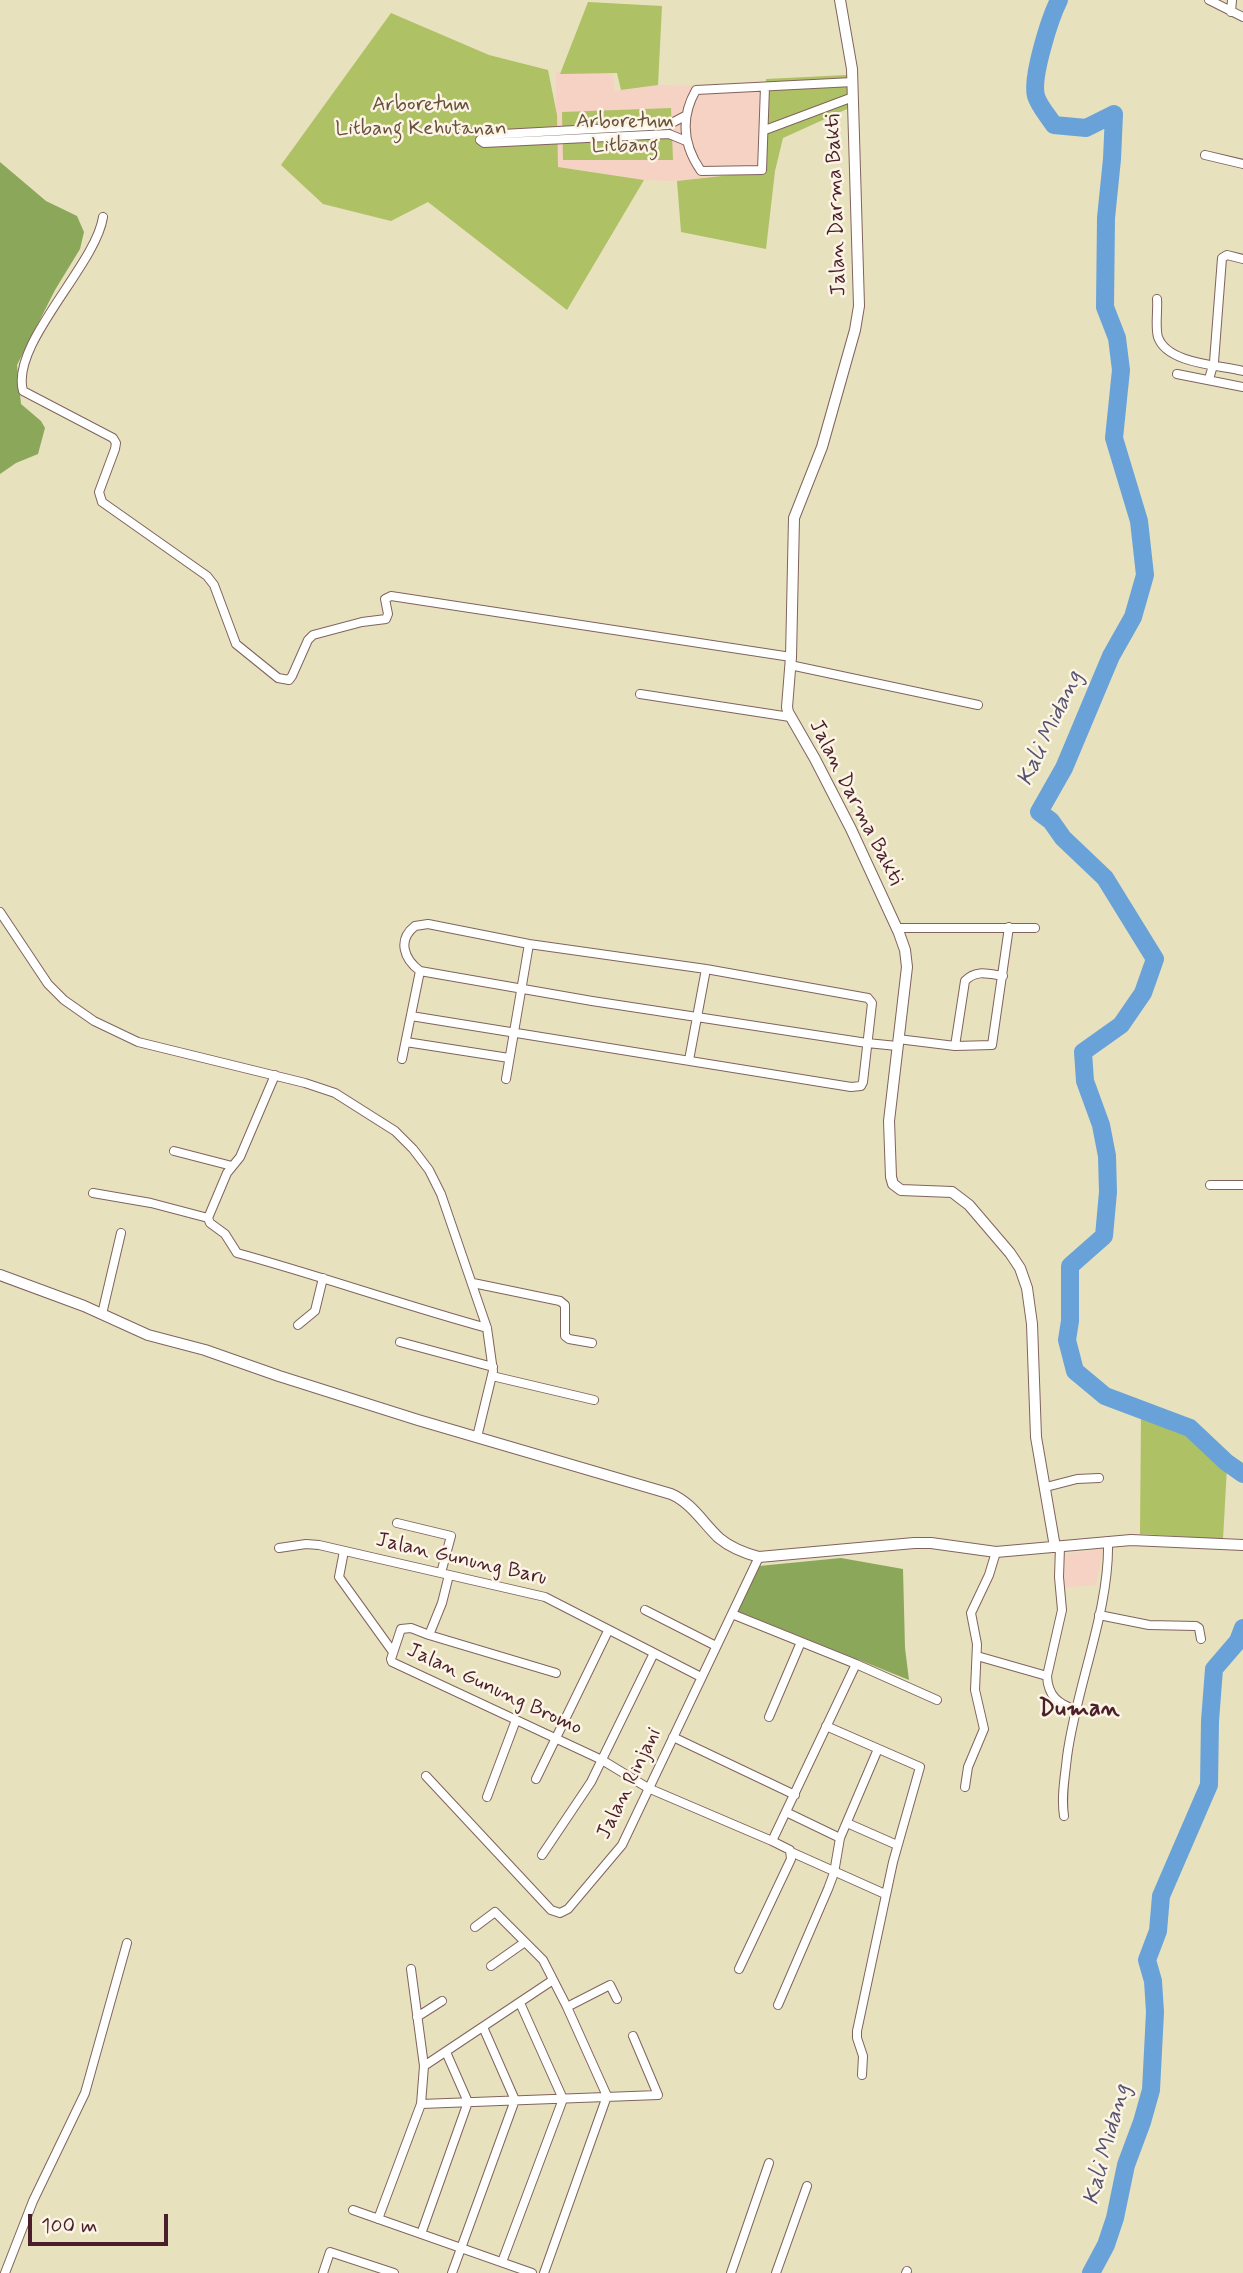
<!DOCTYPE html>
<style>
body{margin:0}
#map{position:relative;width:1243px;height:2273px;overflow:hidden;background:#e7e1be;font-family:Mynerve,sans-serif}
canvas{display:block}
.scale{position:absolute;left:28px;top:2214px;width:140px;height:32px;box-sizing:border-box;border:4px solid #4a1f2b;border-top:0;padding-left:9px;font-size:21px;line-height:24px;white-space:nowrap;color:#4a1f2b;-webkit-text-stroke:5px #fcf5e5;paint-order:stroke}
</style>
<div id="map">
<canvas width="1243" height="2273"></canvas>
<div class="scale">100 m</div>
</div>
<script>
const ctx = document.querySelector('canvas').getContext('2d');
ctx.lineJoin = 'round';
function fillPath(path, color) {
  ctx.fillStyle = color;
  ctx.fill(path, 'evenodd');
}
function stroke(path, color, width, dash) {
  ctx.strokeStyle = color;
  ctx.lineWidth = width;
  ctx.lineCap = dash ? 'butt' : 'round';
  ctx.setLineDash(dash || []);
  ctx.stroke(path);
}
function label(font, color, halo, rows, align = 'center') {
  ctx.font = font + ' Mynerve,sans-serif';
  ctx.lineWidth = 5;
  ctx.setLineDash([]);
  ctx.textBaseline = 'middle';
  ctx.strokeStyle = halo;
  ctx.fillStyle = color;
  for (const [text, x, y, turn = 0] of rows) {
    ctx.save();
    ctx.translate(x, y);
    ctx.rotate((+turn || 0) * Math.PI / 180);
    ctx.textAlign = isNaN(turn) ? turn : align;
    if (halo) ctx.strokeText(text, 0, 0);
    ctx.fillText(text, 0, 0);
    ctx.restore();
  }
}
fillPath(new Path2D(`
 M556,71L564,74L612,71L615,91L658,85L765,87L759,172L677,181L644,180L558,167L482,127L556,115Z
 M1103,1549L1096,1585L1060,1588L1064,1554Z`), '#f6d2c4');
fillPath(new Path2D(`
 M588,2L662,6L658,85L621,90L617,73L560,74Z
 M391,13L489,55L548,70L557,115L558,167L644,180L567,310L428,202L391,221L323,204L281,165Z
 M847,75V109L783,138L775,171L766,249L681,232L677,181L767,171L762,170L766,79Z
 M671,108L673,160H563L562,112Z
 M1141,1416L1190,1433L1227,1467L1223,1539L1140,1534Z`), '#aec165');
fillPath(new Path2D(`
 M0,162L46,201L77,216L84,232L80,249L55,290L17,365L21,404L41,421L45,428L38,454L16,463L0,474Z
 M841,1558L903,1569L905,1648L909,1680L735,1610L759,1566Z`), '#8aa75a');
stroke(new Path2D(`
 M1059,0C1050,18 1031,77 1036,96C1039,106 1048,116 1054,125L1086,128L1114,114L1112,159L1106,218L1105,307L1117,338L1121,370L1114,438L1139,521L1145,575L1133,617L1111,656L1064,768L1039,812L1051,821L1063,838L1105,878L1155,959L1143,993L1121,1025L1083,1052L1085,1081L1101,1125L1107,1156L1108,1192L1104,1236L1070,1266V1321L1067,1340L1075,1371L1105,1396L1190,1428L1226,1462L1243,1474
 M1091,2273L1106,2245L1115,2218L1126,2165L1142,2122L1151,2090L1155,2012L1153,1981L1147,1960L1158,1931L1161,1896L1209,1785L1210,1721L1214,1669L1238,1641L1243,1628`), '#69a2d8', 18);
const minor = new Path2D(`
 M1209,0L1243,17
 M1231,12L1232,0
 M765,87L762,170L701,171C683,145 680,118 696,90L853,82
 M685,116L668,125L484,135L480,140L484,143L669,134L686,141
 M765,130L853,97
 M1205,155L1243,164
 M103,217C96,265 10,344 23,391L113,438L116,443L115,449L99,492L102,502L207,576L214,585L236,644L278,678L289,680L292,676L308,640L313,635L362,622L386,619L388,614L385,599L391,596L791,657
 M1157,299C1158,310 1155,327 1158,337C1167,364 1220,365 1243,371
 M1177,374L1243,387
 M1209,379L1214,362L1222,258L1227,255L1243,259
 M790,665L978,705
 M640,694L790,717
 M0,912L48,984L64,1000L94,1021L138,1042L305,1083L335,1093L395,1131L413,1149L429,1170L441,1194L487,1328L493,1371L477,1437
 M896,928H1035
 M411,1016L851,1087L861,1086L863,1082L872,1003L868,998L706,969L529,944L428,924L415,926C397,940 404,959 420,971L592,1001L867,1043L897,1046
 M898,1039L955,1046L992,1045L1009,927
 M406,1042L509,1058
 M955,1046L965,981C976,969 989,974 1003,976
 M402,1059L420,971
 M689,1060L706,969
 M506,1079L529,944
 M174,1151L232,1166
 M1210,1185H1243
 M93,1193L151,1203L208,1218L210,1223L225,1234L237,1253C321,1276 403,1305 487,1328
 M208,1218L227,1173L240,1157L275,1075
 M473,1283L560,1301L565,1305V1336L569,1339L592,1343
 M102,1314L121,1233
 M298,1325L315,1311L323,1278
 M400,1342L493,1367
 M492,1376L594,1400
 M1046,1487L1077,1479L1099,1478
 M397,1523L451,1536L441,1573
 M279,1548L306,1544L319,1545L545,1597L701,1677
 M344,1551L339,1577L393,1652
 M449,1575L442,1603L429,1635L556,1673
 M645,1610L716,1646
 M732,1614L856,1664L937,1700
 M1099,1615L1149,1625L1196,1626L1199,1628L1201,1639
 M429,1635L411,1628L401,1629L391,1659L392,1662L602,1760L648,1788L772,1841
 M977,1656L1047,1676C1048,1696 1058,1704 1076,1710
 M1047,1676L1062,1610L1059,1577L1060,1547
 M769,1717L801,1642
 M826,1726L920,1767L893,1862L857,2031V2038L863,2056L862,2075
 M673,1737L795,1795
 M426,1776L551,1910L560,1913L568,1909L622,1845L759,1557
 M536,1779L608,1631
 M965,1787L968,1767L984,1729L975,1690L977,1644L971,1613L989,1575L996,1552
 M487,1797L516,1720
 M786,1812L840,1838
 M1064,1816C1061,1796 1065,1777 1067,1757C1076,1687 1110,1610 1108,1541
 M847,1823L897,1845
 M791,1852L885,1894
 M542,1855L591,1782L654,1653
 M475,1927L495,1912L543,1960L567,2007
 M491,1966L525,1942
 M739,1969L791,1859L790,1850L772,1841L856,1664
 M778,2005L828,1889L834,1873L840,1838L878,1749
 M417,2017L442,2001
 M424,2066L553,1980
 M421,2104L658,2095L633,2036
 M353,2210L532,2273
 M378,2219L421,2104L424,2066L411,1969
 M421,2234L468,2102L446,2052
 M502,2262L563,2099L520,2003
 M5,2273L33,2201L85,2093L127,1943
 M323,2273L330,2252L394,2273
 M452,2273L515,2100L483,2027
 M544,2273L607,2096L567,2007L610,1985L617,1999
 M731,2273L769,2163
 M776,2273L807,2186
 M906,2273L907,2271`);
const tertiary = new Path2D(`
 M840,0L852,69L859,306L855,330L822,447L794,518L791,657L787,707L788,712L815,759L851,829L899,933L905,950L907,967L889,1121L891,1177L893,1184L901,1190L952,1192L969,1205L1010,1253L1020,1268L1027,1288L1032,1324L1036,1437L1055,1547
 M0,1275L84,1306L148,1335L205,1350L279,1376L418,1420L671,1494C692,1503 703,1523 719,1538C731,1548 744,1553 759,1557L914,1543H931L996,1552L1131,1540L1243,1545`);
stroke(minor, '#81635e', 10);
stroke(tertiary, '#81635e', 12);
stroke(minor, '#fff', 8);
stroke(tertiary, '#fff', 10);
label('21px', '#68503c', '#fcf5e5', [
 ["Arboretum",421,106],
 ["Litbang Kehutanan",421,130],
 ["Arboretum",625,123],
 ["Litbang",625,147]
]);
label('21px', '#4a1f2b', '#fcf5e5', [
 ["Jalan Darma Bakti",837,205,-92],
 ["Jalan Darma Bakti",855,803,63],
 ["Jalan Gunung Baru",461,1560,13],
 ["Jalan Gunung Bromo",494,1690,25],
 ["Jalan Rinjani",630,1784,-64]
]);
label('italic 23px', '#565370', '#fcf5e5', [
 ["Kali Midang",1051,729,-65],
 ["Kali Midang",1108,2145,-75]
]);
label('bold 24px', '#4a1f2b', '#fcf5e5', [
 ["Duman",1079,1710]
]);
</script>
